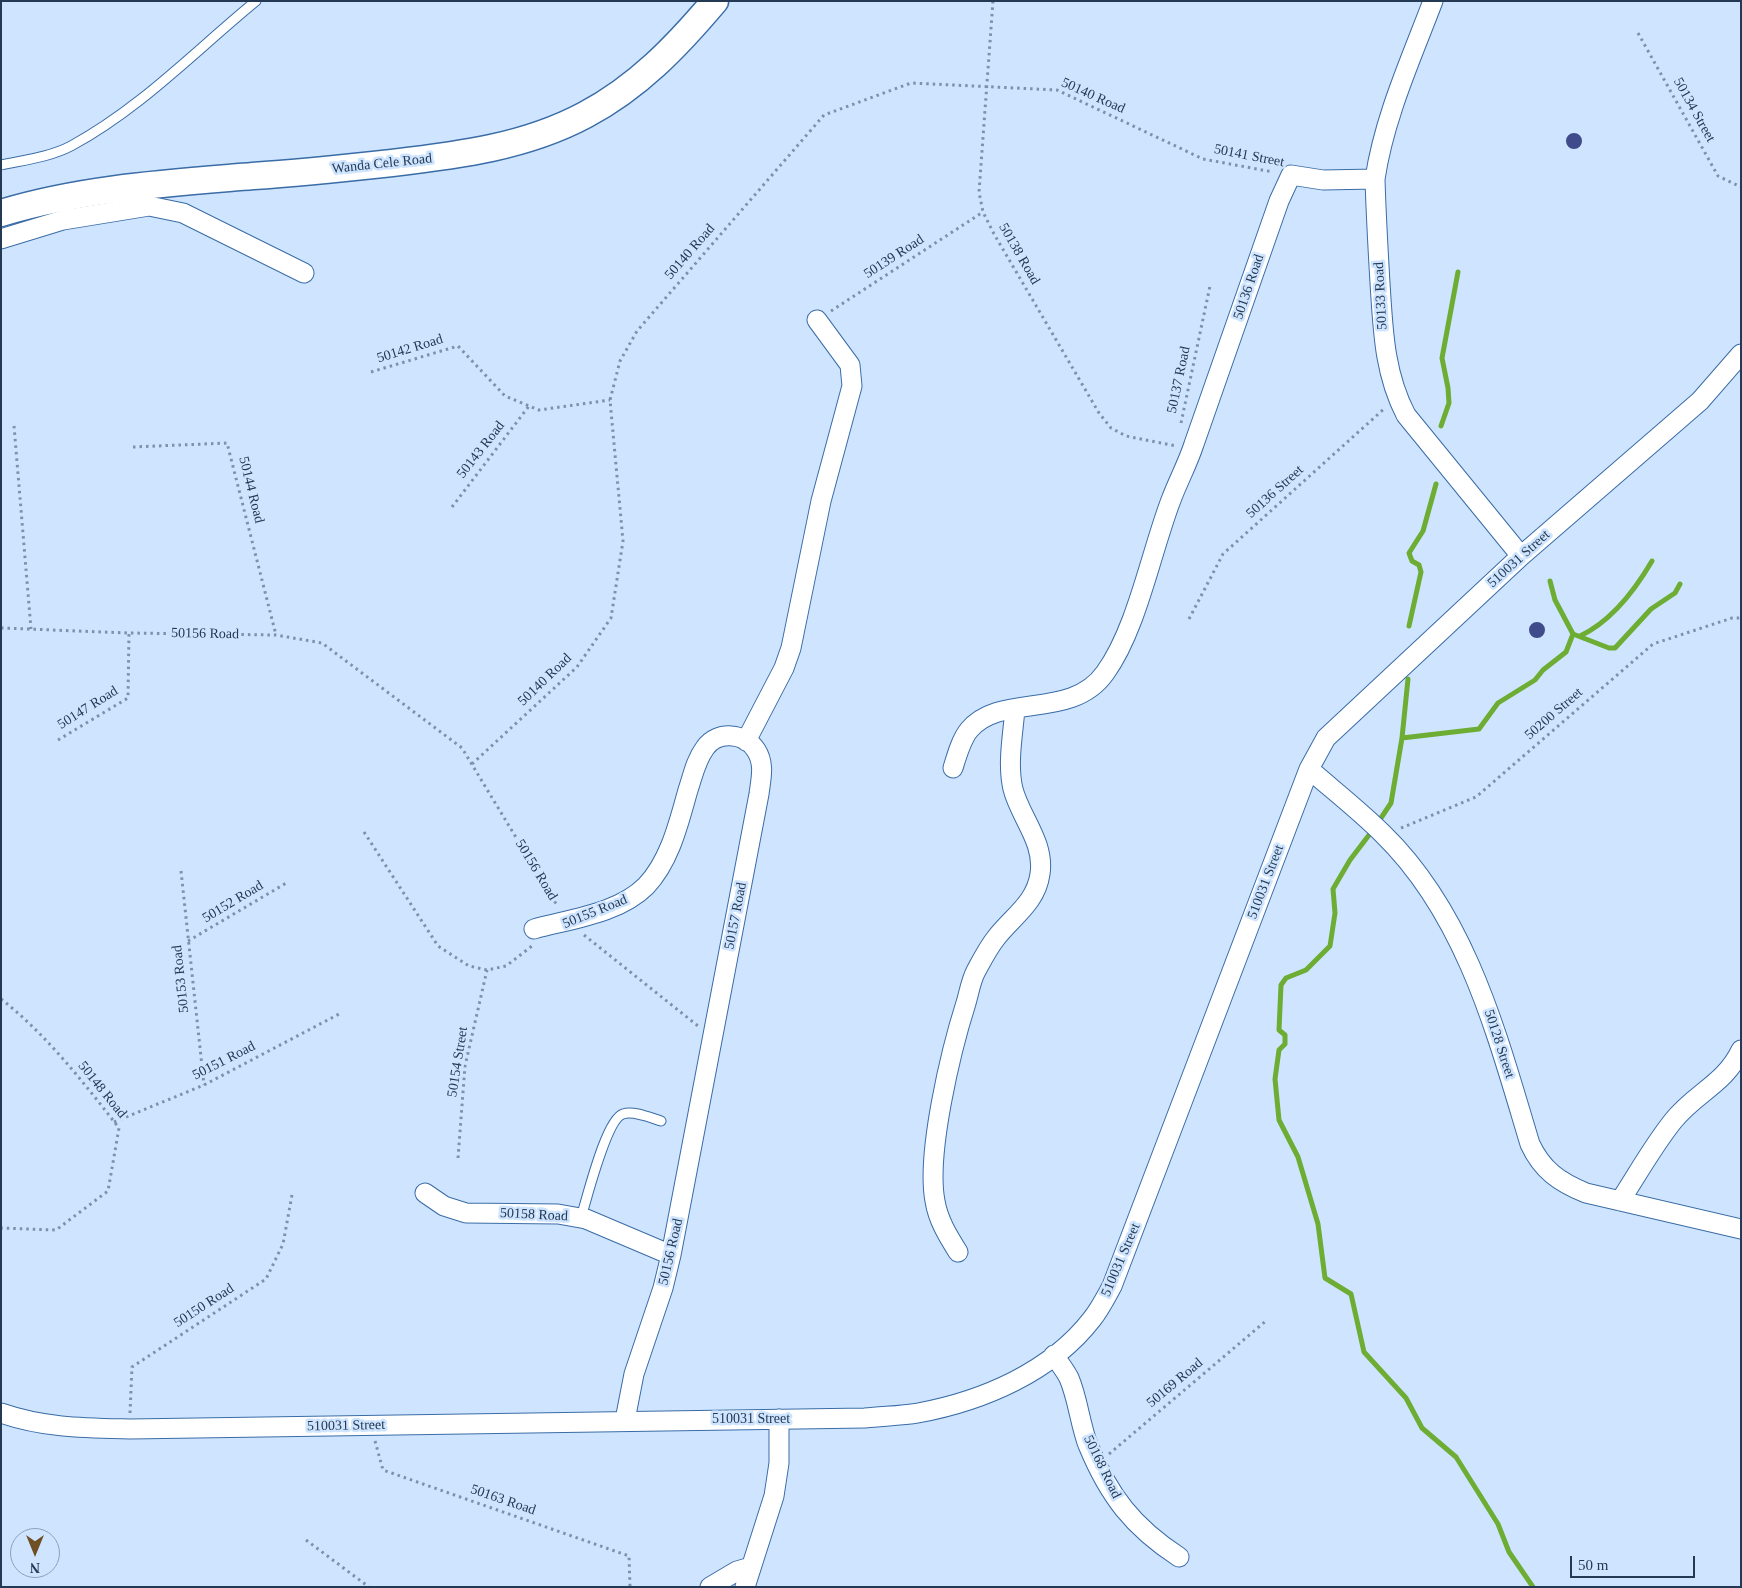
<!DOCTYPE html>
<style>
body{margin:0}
#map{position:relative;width:1742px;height:1588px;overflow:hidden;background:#cfe5ff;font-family:"Times New Roman",serif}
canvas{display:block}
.frame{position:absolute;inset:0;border:2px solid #243a54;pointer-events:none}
.north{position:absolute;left:10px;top:1528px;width:50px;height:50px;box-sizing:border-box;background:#cfe5ff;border:1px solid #8ba1bb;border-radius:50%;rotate:180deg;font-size:14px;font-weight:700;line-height:20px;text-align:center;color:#243a54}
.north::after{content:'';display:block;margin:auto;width:18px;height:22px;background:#6f5025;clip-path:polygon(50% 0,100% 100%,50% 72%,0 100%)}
.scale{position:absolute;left:1570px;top:1556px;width:125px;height:22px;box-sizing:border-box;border:2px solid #243a54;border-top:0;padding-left:6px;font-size:15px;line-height:18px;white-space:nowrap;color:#243a54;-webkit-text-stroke:4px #cfe5ff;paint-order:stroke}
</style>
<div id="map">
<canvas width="1742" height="1588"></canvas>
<div class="frame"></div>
<div class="north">N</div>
<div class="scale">50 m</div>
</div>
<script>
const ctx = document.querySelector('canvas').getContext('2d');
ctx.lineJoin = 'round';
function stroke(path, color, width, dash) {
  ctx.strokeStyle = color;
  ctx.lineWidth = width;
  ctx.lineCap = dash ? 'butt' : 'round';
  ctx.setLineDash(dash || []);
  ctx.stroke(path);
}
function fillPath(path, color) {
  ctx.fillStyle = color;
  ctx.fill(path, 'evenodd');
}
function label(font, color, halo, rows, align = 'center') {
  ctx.font = font + ' "Times New Roman",serif';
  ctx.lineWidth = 5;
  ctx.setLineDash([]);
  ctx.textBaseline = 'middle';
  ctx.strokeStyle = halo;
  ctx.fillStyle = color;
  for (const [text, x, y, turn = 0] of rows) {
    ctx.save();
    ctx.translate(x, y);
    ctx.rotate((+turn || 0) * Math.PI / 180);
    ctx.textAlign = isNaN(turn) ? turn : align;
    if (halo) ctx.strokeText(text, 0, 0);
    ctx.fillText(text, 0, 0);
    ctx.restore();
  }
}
stroke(new Path2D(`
 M1441,426L1449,403L1448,388L1442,358L1458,272
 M1409,626L1421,572L1419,565L1412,561L1409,553L1423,531L1436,484
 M1573,634L1609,648H1615L1651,609L1675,593L1680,584
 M1580,636C1612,621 1635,590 1652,561
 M1402,738L1479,729L1498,703L1535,680L1543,670L1566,652L1573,634L1555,600L1550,581
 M1381,818L1391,803L1402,738L1408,679
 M1369,835L1350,860L1333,889L1335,913L1330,946L1306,970L1286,978L1281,985L1279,1030L1285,1035V1044L1279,1050L1275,1079L1279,1120L1298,1157L1318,1224L1325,1278L1351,1294L1364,1352L1406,1398L1422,1428L1456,1457L1498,1524L1509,1552L1533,1587`), '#6dad33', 5);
fillPath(new Path2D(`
 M1566 141a8 8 0 1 1 16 0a8 8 0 1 1-16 0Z
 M1529 630a8 8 0 1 1 16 0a8 8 0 1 1-16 0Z`), '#3f4b8b');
const lane = new Path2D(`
 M1,165C24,160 50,157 71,146C141,108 195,51 256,1
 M581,1217C587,1199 606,1119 623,1114C633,1110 651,1118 661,1121`);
const street = new Path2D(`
 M1433,1C1411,59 1384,118 1375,179C1376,214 1378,249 1380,283C1383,329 1384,373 1406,415L1521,556
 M1,239L63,220L149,206L183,213L304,273
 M746,741L784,668L791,648L821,501L852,386L850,365L817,320
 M953,768C957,755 961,740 969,730C1000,692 1071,721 1105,673C1137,629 1151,552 1171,500C1178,481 1188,463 1194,444C1223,363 1251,282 1279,201L1291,175L1323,180L1375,179
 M1309,769C1333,790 1360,811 1383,834C1467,916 1497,1035 1530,1144C1542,1170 1559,1182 1586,1193L1741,1229
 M534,929C570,919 618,914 646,886C670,861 679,822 688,790C693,775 696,760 705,748C717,730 745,733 756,750C765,764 761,778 759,794L671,1255L663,1288L634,1374L625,1420
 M425,1193L444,1206L466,1213L558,1214L586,1219L671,1255
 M1620,1201C1637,1175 1653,1146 1673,1121C1695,1093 1725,1084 1741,1050
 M958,1252C948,1236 938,1220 935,1201C926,1154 951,1050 966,1003C969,993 971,980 976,971C982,960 988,948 996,938C1012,917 1036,903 1040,874C1045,842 1020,817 1013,789C1007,764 1013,734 1015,709
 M1054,1355C1059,1363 1065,1370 1069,1378C1078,1399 1080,1424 1088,1445C1109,1496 1133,1527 1179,1557
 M1,1413C44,1428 85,1428 130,1429L865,1418C882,1416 901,1416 918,1413C983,1401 1051,1372 1092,1319C1100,1309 1106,1297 1112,1286L1309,769L1326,738L1521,556L1700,401L1741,354
 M710,1587L737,1571L751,1567
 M745,1587L774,1496L779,1463V1419`);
const secondary = new Path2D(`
 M1,213C83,188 169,183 253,176C299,173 346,168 392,163C459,155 525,147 585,115C638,87 677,46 715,1`);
stroke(lane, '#3a6ca6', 11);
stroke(street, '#3a6ca6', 21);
stroke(secondary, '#3a6ca6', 29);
stroke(new Path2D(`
 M993,1L979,192L983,212L994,234L1099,413L1111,428L1126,436L1176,446
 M1638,33L1718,176L1741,187
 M831,311L983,212
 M371,372L458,346L505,396L539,410L610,400
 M1181,423L1210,286
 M14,426L31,629
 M133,447L227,443L276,635
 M452,507L529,406
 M1189,619L1223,554L1385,408
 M1,628L129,633L276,635L322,643L462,748L558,907
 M58,740L128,698L129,633
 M472,764L577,667L611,618L623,541L610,400L620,361L637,331L824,115L911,83L1057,90L1203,159L1273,172
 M1401,828L1476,797L1653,644L1732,618H1741
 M364,832L438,946L469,966L487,970L506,966L532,946
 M181,871L204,1085
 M584,935L698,1026
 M188,941L288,882
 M1,999C46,1034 84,1083 119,1128L108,1191L56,1230L1,1228
 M114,1122L204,1085L341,1013
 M458,1158L465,1066L487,970
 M130,1413L132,1367L266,1279L283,1244L292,1195
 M375,1441L383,1470L629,1556L630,1587
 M1109,1454L1267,1320
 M306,1540L369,1587`), '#7c92ac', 3, [2.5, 4]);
stroke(lane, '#fff', 9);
stroke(street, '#fff', 19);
stroke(secondary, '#fff', 26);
label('14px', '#243a54', '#cfe5ff', [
 ["50140 Road",1093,96,24],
 ["50134 Street",1694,110,61],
 ["50141 Street",1249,156,11],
 ["Wanda Cele Road",382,164,-6],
 ["50140 Road",690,252,-49],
 ["50138 Road",1019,254,60],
 ["50139 Road",894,257,-33],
 ["50136 Road",1249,287,-71],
 ["50133 Road",1381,296,-93],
 ["50142 Road",410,349,-17],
 ["50137 Road",1179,380,-78],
 ["50143 Road",481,450,-52],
 ["50144 Road",251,490,76],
 ["50136 Street",1275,492,-42],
 ["510031 Street",1519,559,-42],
 ["50156 Road",205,634,1],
 ["50140 Road",545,680,-44],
 ["50147 Road",88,708,-32],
 ["50200 Street",1554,714,-41],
 ["50156 Road",536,870,59],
 ["510031 Street",1266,882,-69],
 ["50152 Road",233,902,-31],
 ["50155 Road",595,912,-22],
 ["50157 Road",736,916,-79],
 ["50153 Road",181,979,-96],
 ["50128 Street",1499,1044,72],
 ["50151 Road",224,1061,-27],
 ["50154 Street",458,1062,-81],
 ["50148 Road",102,1090,51],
 ["50158 Road",534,1215,3],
 ["50156 Road",671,1252,-77],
 ["510031 Street",1121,1260,-67],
 ["50150 Road",204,1306,-33],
 ["50169 Road",1175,1383,-40],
 ["510031 Street",751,1419],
 ["510031 Street",346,1426,-1],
 ["50168 Road",1102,1467,64],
 ["50163 Road",503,1500,19]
]);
</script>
